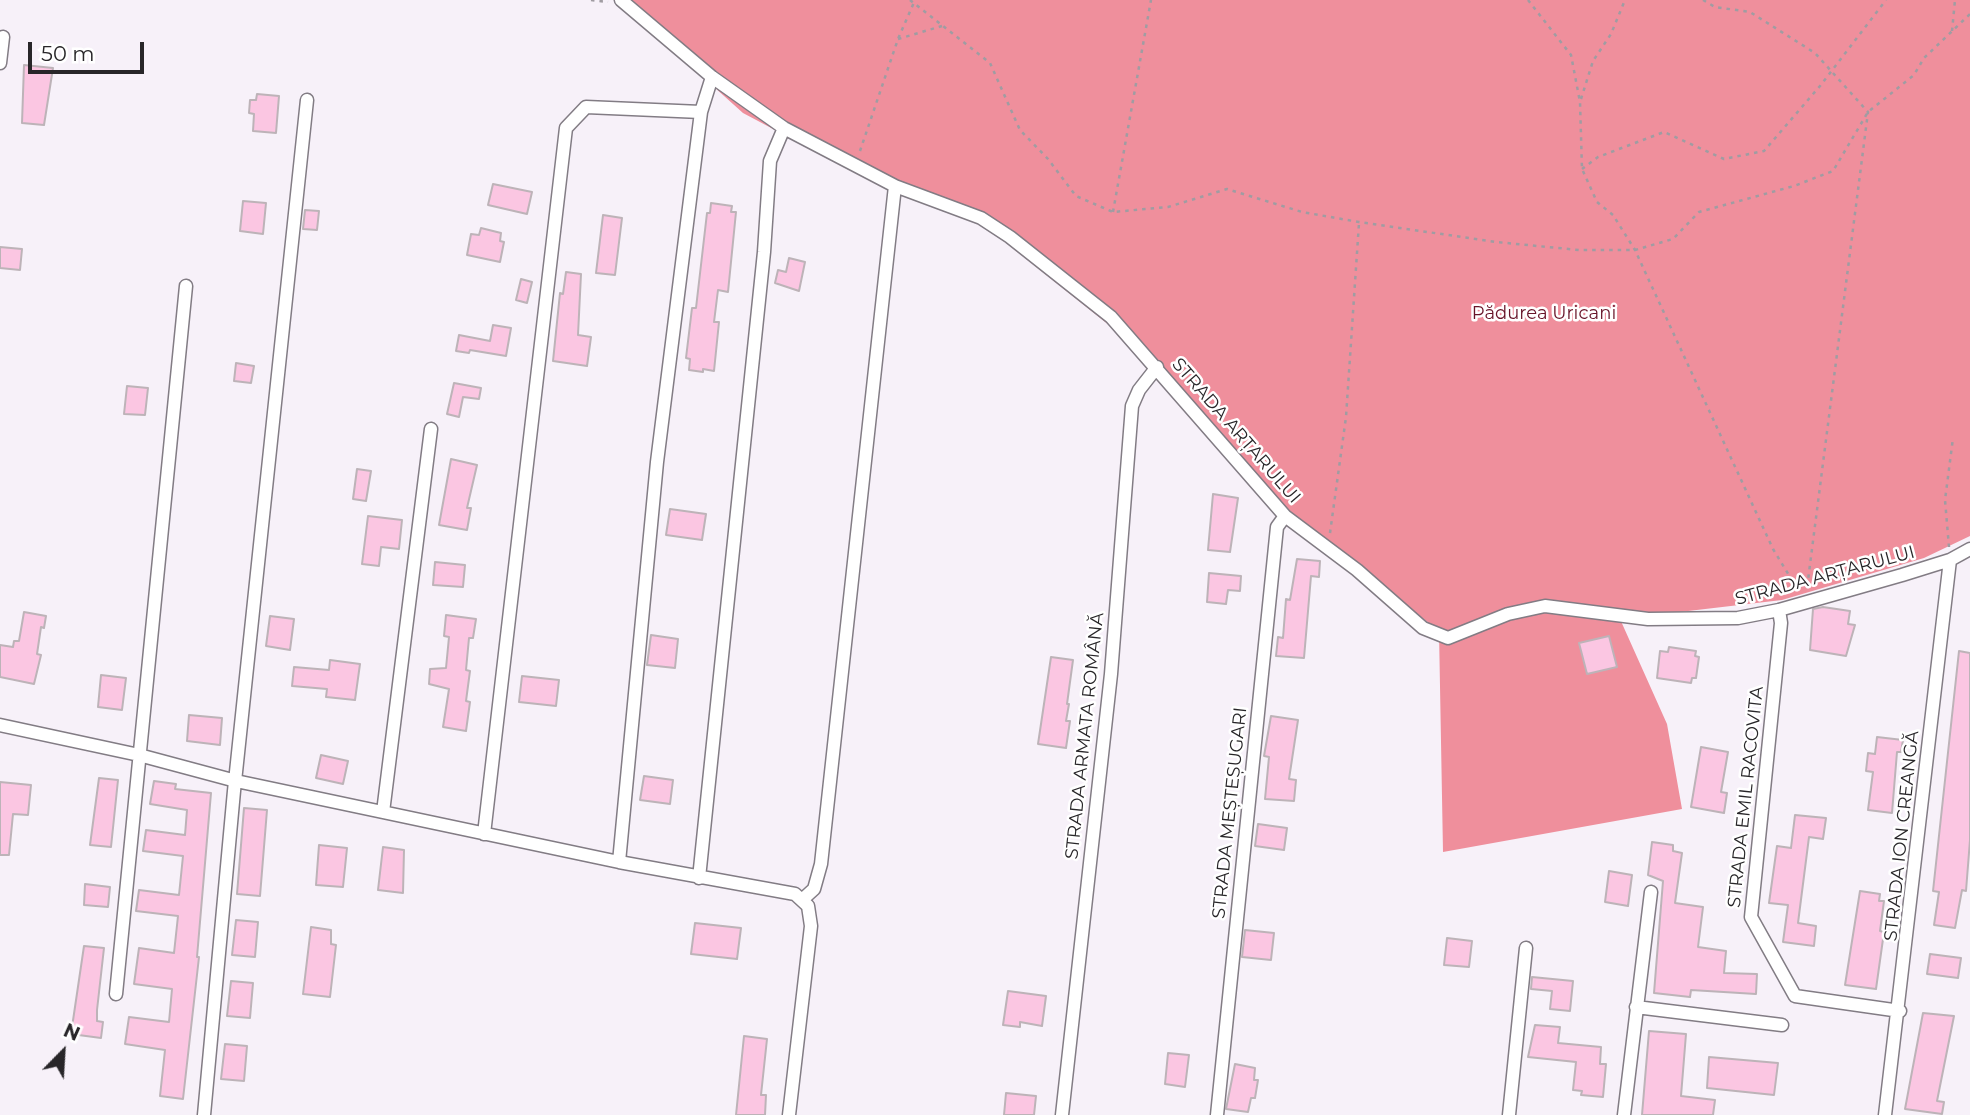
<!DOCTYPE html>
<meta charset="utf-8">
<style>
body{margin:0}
#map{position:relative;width:1970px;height:1115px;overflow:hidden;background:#f7f1f9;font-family:Montserrat,sans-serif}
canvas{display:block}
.north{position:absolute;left:28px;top:1017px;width:70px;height:70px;-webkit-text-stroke:5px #fff;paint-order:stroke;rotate:24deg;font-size:19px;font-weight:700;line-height:28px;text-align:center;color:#282629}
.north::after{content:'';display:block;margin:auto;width:24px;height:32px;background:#282629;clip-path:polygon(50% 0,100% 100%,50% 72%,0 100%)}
.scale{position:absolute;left:28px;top:42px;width:116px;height:32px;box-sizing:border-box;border:4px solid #282629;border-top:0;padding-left:9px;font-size:21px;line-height:24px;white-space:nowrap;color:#282629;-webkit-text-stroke:5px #fff;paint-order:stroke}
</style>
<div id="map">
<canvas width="1970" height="1115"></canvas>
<div class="north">N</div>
<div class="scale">50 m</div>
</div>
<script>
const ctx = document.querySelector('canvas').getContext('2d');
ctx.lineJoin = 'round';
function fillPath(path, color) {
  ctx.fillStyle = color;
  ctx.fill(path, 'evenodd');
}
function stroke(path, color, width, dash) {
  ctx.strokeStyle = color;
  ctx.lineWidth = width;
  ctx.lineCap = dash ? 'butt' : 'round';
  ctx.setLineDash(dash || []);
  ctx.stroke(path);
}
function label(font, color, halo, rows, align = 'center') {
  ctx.font = font + ' Montserrat,sans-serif';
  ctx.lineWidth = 5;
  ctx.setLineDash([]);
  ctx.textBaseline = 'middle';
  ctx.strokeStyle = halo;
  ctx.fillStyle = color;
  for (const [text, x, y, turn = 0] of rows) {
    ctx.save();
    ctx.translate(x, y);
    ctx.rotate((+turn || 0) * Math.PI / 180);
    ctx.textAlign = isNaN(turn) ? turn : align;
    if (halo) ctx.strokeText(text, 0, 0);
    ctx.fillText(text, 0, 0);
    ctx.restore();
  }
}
fillPath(new Path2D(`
 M617,0H1970V536L1924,558L1782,600L1620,619L1667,724L1682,809L1443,852L1439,631L1294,517L1159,365L980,222L886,189L743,113Z`), '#ef8f9c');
const building = new Path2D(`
 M24,65L53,68L44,125L22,123Z
 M257,94L279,96L276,133L253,131L254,114L249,113L250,100H256Z
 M493,184L532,192L527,214L488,205Z
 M243,201L266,203L263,234L240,231Z
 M711,203L732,206L731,212H736L728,292L718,290L714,322H719L714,371L703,369V372L689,370L690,359L686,358L692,308H696L707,213H710Z
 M305,210L319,211L317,230L303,229Z
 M603,215L622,218L615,275L596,273Z
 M481,228L501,233L500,241L504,242L500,262L467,255L471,234L479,235Z
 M0,247L22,249L20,270L0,268Z
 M789,258L805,262L799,291L775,283L778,270L786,272Z
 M566,272L581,274L578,335L591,337L587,366L553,361L560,293L563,294Z
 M521,279L532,282L527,303L516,300Z
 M493,325L511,328L506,356L470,350L469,353L456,351L459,335L490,341Z
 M236,363L254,366L251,383L234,381Z
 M454,383L481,388L479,399L463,397L459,417L447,414Z
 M127,386L148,388L145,415L124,414Z
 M451,459L477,465L467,508H471L467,530L439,525Z
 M357,469L371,471L366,501L353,499Z
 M1213,494L1238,498L1230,552L1208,550Z
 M670,509L706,514L702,540L666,535Z
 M368,516L402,520L399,549L381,547L379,566L362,564Z
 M1297,559L1320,561L1319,577L1311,576L1304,658L1276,656L1278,637L1283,638L1286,599L1290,600Z
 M435,562L465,565L463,587L433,585Z
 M1209,573L1241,576L1240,591L1228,590L1226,604L1207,602Z
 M1823,607L1850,611L1848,624L1855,625L1846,656L1810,650L1813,609Z
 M24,612L46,616L44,628L41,627L37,654L41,655L34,684L0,677V645L13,647L14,641H19Z
 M446,615L476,619L473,638H469L466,670L470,671L466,701L470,702L466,731L443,727L449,689L429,684L430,669L446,668L449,637L444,636Z
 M270,616L294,619L290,650L266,646Z
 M651,635L678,639L675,668L647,665Z
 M1609,636L1617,667L1587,674L1579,643Z
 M1669,647L1696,651L1695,656L1699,657L1696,678H1692L1691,683L1657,678L1660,651L1668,652Z
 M1959,651L1970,653V840L1966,891L1962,890L1955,928L1934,925L1939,892L1933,891Z
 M1051,657L1073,660L1067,704H1069L1066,721H1070L1066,748L1038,744Z
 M330,660L360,664L355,700L326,697L327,689L292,686L294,667L329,670Z
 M101,675L126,678L122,710L98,707Z
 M522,676L559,680L556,706L519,702Z
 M189,715L222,718L220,745L187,741Z
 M1271,716L1298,720L1289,779L1296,780L1294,801L1265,799L1269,757L1264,756Z
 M1877,737L1903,740L1901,752H1897L1892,813L1868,810L1873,772L1866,771L1868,753L1875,754Z
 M1701,747L1728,752L1721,792L1727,793L1724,813L1691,807Z
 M321,755L348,761L343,784L316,778Z
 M644,776L673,780L670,804L640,800Z
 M99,778L118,780L111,847L90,845Z
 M154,781L176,784L175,789L211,793L197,957H199L183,1099L160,1096L165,1050L125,1044L129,1017L169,1022L172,989L134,984L139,948L174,953L178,916L136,911L139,890L179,895L183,856L143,851L146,830L185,835L187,810L150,804Z
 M0,782L31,785L28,815L13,814L9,855H0Z
 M244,808L267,810L260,896L237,894Z
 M1795,815L1826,818L1823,839L1809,837L1798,923L1816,926L1814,946L1783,942L1788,905L1769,903L1777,846L1791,848Z
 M1258,824L1287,828L1284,850L1255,846Z
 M1652,842L1673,845V851L1682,853L1675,903L1703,907L1698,947L1726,951L1724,973L1757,974L1756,994L1691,990L1690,997L1654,993L1663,881L1648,875Z
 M319,845L347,848L343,887L316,885Z
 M383,847L404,850L403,893L378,890Z
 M1609,871L1632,875L1628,906L1605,902Z
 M85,884L110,887L108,907L84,905Z
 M1860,891L1880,894L1879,901H1884L1880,931L1884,932L1876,989L1845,985Z
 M236,920L258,922L255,957L232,955Z
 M695,923L741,928L737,959L691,954Z
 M311,927L331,930V944L336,945L330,997L303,994Z
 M1245,930L1274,933L1271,960L1242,957Z
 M1447,938L1472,941L1469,967L1444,965Z
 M84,946L104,948L97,1010V1021L103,1022L101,1038L71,1034Z
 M1930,954L1961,958L1958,978L1927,974Z
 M1532,977L1573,981L1570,1011L1550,1009L1552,991L1531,989Z
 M231,981L253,983L250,1018L227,1016Z
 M1008,991L1046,996L1042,1026L1020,1022V1027L1003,1025Z
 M1923,1013L1954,1016L1937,1101L1944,1102L1942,1114L1905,1109Z
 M1535,1025L1560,1027L1558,1043L1601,1047L1600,1064H1606L1603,1097L1581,1095L1582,1091L1573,1090L1576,1062L1528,1057Z
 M1649,1031L1686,1034L1681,1096L1715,1100L1713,1115H1642Z
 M744,1036L767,1039L761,1095H766L765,1115H736Z
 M225,1044L247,1046L244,1081L221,1079Z
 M1168,1053L1189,1055L1185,1087L1165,1084Z
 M1709,1057L1778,1063L1774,1095L1707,1088Z
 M1235,1064L1255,1068L1254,1080H1258L1255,1098H1251L1248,1112L1226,1109Z
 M1006,1093L1036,1096L1034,1115H1004Z`);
fillPath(building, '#fbc6e2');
stroke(building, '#bdb3b8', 2);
const street = new Path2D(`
 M621,0L712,77L784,128L895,186L981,218L1010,237L1111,317L1285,516L1357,570L1423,628L1448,638L1508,614L1545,606L1648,619L1738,618L1779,610L1902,575L1950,560L1970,549
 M0,63L3,37
 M1779,610L1781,623L1751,917L1795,996L1900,1011
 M0,725L139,755L236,781L619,862L795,894L808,906L811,926L789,1115
 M383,812L431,429
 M484,834L566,128L586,107L701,112L712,77
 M619,862L657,462L701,112
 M699,878L764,252L770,161L784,128
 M803,899L814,889L821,864L895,186
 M116,994L186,286
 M1636,1007L1782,1025
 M204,1115L234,791L307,100
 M1062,1115L1111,674L1132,406L1139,390L1157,367
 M1217,1115L1277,527L1285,516
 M1509,1115L1526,948
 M1624,1115L1651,892
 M1885,1115L1950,560`);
stroke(street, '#827c84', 15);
stroke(new Path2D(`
 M591,0L608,2
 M910,0L990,63L1020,130L1048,159L1076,196L1113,212L1168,207L1227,189L1302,212L1359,222L1496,242L1579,250H1635L1673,239L1699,212L1794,186L1833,171L1868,112L1914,75L1924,58L1970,14
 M1528,0L1571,55L1580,102L1582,169L1597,202L1613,215L1635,250L1773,549L1798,590
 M1703,0L1715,7L1750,12L1815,53L1868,112L1807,588
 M1952,31L1955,0
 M898,39L942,26
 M1581,99L1593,61L1611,34L1625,0
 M860,151L898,39L915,0
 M1582,169L1598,157L1664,132L1724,159L1764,151L1820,86L1886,0
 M1113,212L1151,0
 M1330,533L1346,417L1359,223
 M1949,547L1945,500L1953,438`), '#a09ca2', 2.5, [3.5, 5]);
stroke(street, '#fff', 12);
label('18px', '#681429', '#fff', [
 ["Pădurea Uricani",1544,314]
]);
label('18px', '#282629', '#fff', [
 ["STRADA ARȚARULUI",1236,431,49],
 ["STRADA ARȚARULUI",1825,576,-15],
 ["STRADA ARMATA ROMÂNĂ",1085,736,-84],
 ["STRADA EMIL RACOVITA",1746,797,-84],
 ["STRADA MEȘTEȘUGARI",1230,813,-84],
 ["STRADA ION CREANGĂ",1902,836,-84]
]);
</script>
